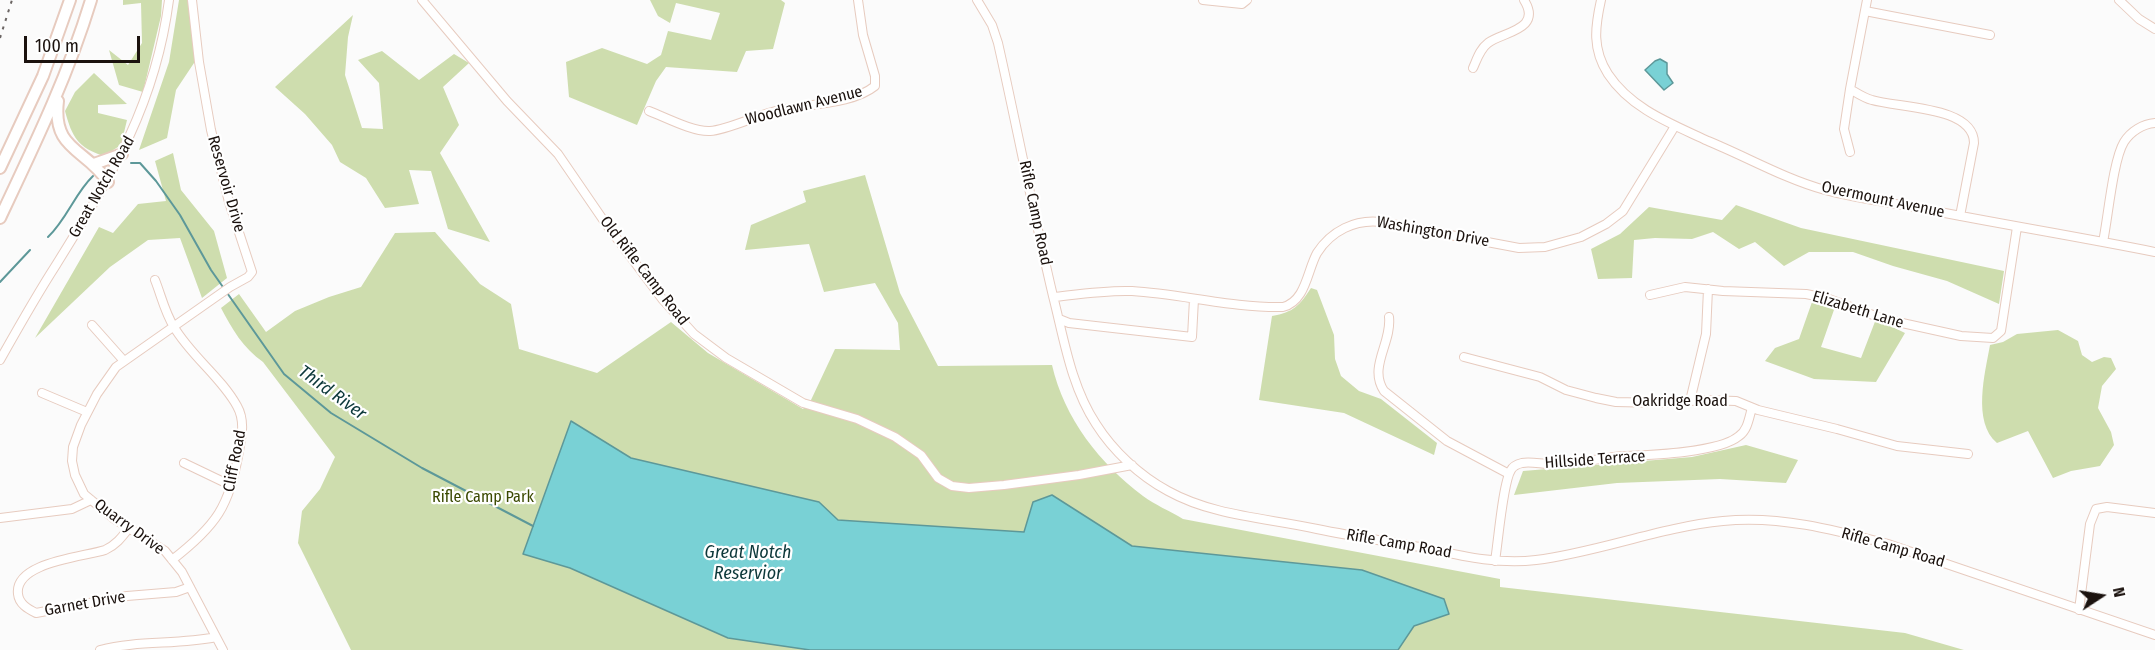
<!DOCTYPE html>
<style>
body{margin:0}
#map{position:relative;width:2155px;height:650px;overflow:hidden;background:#fbfbfb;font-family:"Fira Sans Condensed",sans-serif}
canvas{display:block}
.north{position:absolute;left:2071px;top:566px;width:60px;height:60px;-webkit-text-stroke:4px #fff;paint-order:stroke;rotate:78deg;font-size:16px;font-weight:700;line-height:24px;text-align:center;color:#1b120e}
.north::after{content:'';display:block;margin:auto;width:21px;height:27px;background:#1b120e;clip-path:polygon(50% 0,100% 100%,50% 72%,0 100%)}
.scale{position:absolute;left:24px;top:36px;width:116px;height:27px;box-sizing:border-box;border:3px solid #1b120e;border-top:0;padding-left:8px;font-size:18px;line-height:21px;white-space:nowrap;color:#1b120e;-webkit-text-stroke:4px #fff;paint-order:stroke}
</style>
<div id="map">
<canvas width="2155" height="650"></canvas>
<div class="north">N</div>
<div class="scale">100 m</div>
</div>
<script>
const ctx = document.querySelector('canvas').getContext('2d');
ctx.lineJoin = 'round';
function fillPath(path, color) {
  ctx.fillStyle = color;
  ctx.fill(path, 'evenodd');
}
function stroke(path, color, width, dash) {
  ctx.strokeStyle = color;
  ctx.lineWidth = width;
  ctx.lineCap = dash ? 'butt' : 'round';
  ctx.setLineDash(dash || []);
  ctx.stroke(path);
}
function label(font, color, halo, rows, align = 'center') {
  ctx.font = font + ' "Fira Sans Condensed",sans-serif';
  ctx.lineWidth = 4.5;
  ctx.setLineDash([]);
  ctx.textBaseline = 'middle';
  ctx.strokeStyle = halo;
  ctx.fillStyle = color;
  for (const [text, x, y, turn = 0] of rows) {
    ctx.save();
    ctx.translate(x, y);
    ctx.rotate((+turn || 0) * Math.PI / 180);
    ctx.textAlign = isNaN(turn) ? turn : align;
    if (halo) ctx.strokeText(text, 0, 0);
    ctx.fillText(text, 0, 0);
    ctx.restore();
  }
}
fillPath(new Path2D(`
 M123,0H162L161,16L143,92L119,85L109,50L128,65L142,43L141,3L123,5Z
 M179,0H188L196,60L176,90L167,138L139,150L169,62Z
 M650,0H781L785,3L773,49L746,51L737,72L666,67L656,81L637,125L569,97L566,62L602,48L647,64L661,55L668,31L711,40L720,13L676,3L670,23L658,16Z
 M353,15L348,37L345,75L362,128L383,129L379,83L358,60L382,51L419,80L454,54L469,63L443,87L459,125L440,153L490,242L448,229L431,171L409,170L419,204L385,208L366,178L340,162L332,145L305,114L275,87Z
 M94,73L127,104L98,105V113L127,120L121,145L104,156C78,148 72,137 65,111L75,92Z
 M173,153L181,190L214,231L227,278L202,298L180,238L148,240L110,267L35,338L99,227L113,233L138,204L166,201L155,161Z
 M865,175L900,293L938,366L1052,365C1064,418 1100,464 1143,496C1155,505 1170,511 1183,519L1500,579V587L1905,633L1964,650H351L298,543L302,511L320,489L335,457L263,362C243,348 232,329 221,308L239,294L266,332L295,311L329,297L361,287L395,233L435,232L480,284L511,304L519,349L597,373L671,322L708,353L803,409L811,400L835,349L900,350L898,323L875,283L824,292L809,244L745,250L751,225L806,202L803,191Z
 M1736,205L1801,228L2004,271L1999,304L1947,281L1893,266L1853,252H1809L1784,266L1755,242L1739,249L1713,232L1692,239L1655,238L1634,240L1632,278L1598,279L1591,249L1620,234L1649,207L1722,220Z
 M1311,288L1317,290L1334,335L1335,359L1341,376L1359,391L1381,399L1437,443L1434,455L1344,413L1259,400L1272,316C1294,312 1299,306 1311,288Z
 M1812,302L1835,307L1821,347L1861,358L1876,319L1905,333L1876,382L1814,379L1765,361L1775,348L1799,339Z
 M2058,330L2078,341L2082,355L2092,362L2104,357L2111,358L2116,369L2102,386L2098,408L2111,432L2114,445L2100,466L2071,471L2053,478L2028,431L1997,443C1972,422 1985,373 1990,345L2003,342L2017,334Z
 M1746,445L1798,460L1786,483L1720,479L1617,483L1514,495L1523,471L1692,457Z`), '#ceddae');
const water = new Path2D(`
 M1660,59L1667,63V74L1673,83L1664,90L1645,70L1655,61Z
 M571,421L631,458L819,502L838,520L1024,532L1033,502L1052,495L1132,546L1362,570L1444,599L1449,614L1414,626L1398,650H810L728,638L570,568L523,554Z`);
fillPath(water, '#79d1d5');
stroke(water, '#5d9899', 1.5);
stroke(new Path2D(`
 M131,163H140L156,181L180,215L211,270L284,374L331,413L422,468L533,526
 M48,237C67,219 75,193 93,176
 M0,282L30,250`), '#5d9899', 2);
const minor = new Path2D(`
 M192,0L199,62L211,130L229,202L252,272L248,277L230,287L116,367L97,394L81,425L73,447L72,461L75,475L84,494L113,518L165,551L182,572L223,650
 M422,0L507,101L558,154L606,224L663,300L694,334L726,358L803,403L857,419L895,437L921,455L938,478L952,486L969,488L1004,485L1079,475L1132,465
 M977,0L992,25L998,43C1017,127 1033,212 1053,296C1064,339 1071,386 1096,424C1113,451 1140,476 1168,491C1213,516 1267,518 1317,529C1351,536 1385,541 1420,547C1458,555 1497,565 1536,560C1599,552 1660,527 1723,521C1779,515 1835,530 1888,544L2155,635
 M1203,0L1242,4L1247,0
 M1601,0C1595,27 1592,49 1608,74C1631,109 1672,124 1708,141C1747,157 1785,179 1825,190C1854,198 1885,202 1914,207C1994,223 2075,236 2155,252
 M1867,0L1850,89C1857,93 1864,98 1872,100C1898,108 1974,106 1974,143L1960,216
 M2119,0L2139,19L2155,29
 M1865,11L1990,35
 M1473,68C1477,59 1480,49 1488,43C1502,32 1543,30 1524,0
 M649,111C665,117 693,132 710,131C726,130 756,116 772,112C803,103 850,106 875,86V76L863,35L858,0
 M1850,152L1844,129L1850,89
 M2103,242C2108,218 2113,160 2124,142C2131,131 2143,124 2155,123
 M155,280C161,295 165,313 174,327C191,356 221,377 237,406C245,420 242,435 239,451C230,506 216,526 172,560
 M1650,295L1685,287L1723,291L1806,294L1826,298L1884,319L1961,336L1993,338L2001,331L2017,227
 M1054,297C1080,294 1106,290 1132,291C1182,294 1232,308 1283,307C1306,301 1307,271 1317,253C1331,231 1355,219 1381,222L1519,248L1545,247L1581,237L1606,224L1623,211L1675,126
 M1389,317C1392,343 1368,367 1384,391L1447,441L1509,474
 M1059,319L1069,323L1192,337L1194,299
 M92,325L124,361
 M1464,357L1540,377L1566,390L1596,398L1616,402L1660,403L1705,400L1736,401L1758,410L1837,429L1897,446L1968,454
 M0,360C18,328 36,296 56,265C111,176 155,107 169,0
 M42,393L87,412
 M1690,401L1706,334L1708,289
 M184,463L232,486
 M0,518L72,509L91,500
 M129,528C122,537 116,545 105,550C84,557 14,562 18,594C19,604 28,609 36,613L127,596L176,592L190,587
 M1495,561C1498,543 1503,482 1511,470C1513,466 1518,464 1522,463C1532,461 1544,465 1554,464C1577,464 1600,458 1623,456C1649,455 1719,453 1739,436C1748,430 1749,417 1752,408
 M2079,610L2090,524L2096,509L2107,507L2155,513
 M100,650C138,640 178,645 216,637`);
const highway = new Path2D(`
 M58,101C52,151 86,148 108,182
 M94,164L122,154
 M0,168L43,76L70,0
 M0,218C34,146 68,76 91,0`);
stroke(minor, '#e7cbbf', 10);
stroke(highway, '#e7cbbf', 14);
stroke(minor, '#fff', 8);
stroke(highway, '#fff', 10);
stroke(new Path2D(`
 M0,38L12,0`), '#6b6563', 2, [3, 6]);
label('16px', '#1b120e', '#fff', [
 ["Woodlawn Avenue",804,106,-14],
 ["Reservoir Drive",226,184,74],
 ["Great Notch Road",102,187,-60],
 ["Overmount Avenue",1883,200,12],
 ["Rifle Camp Road",1035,213,78],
 ["Washington Drive",1433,232,10],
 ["Old Rifle Camp Road",644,271,52],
 ["Elizabeth Lane",1858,310,17],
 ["Oakridge Road",1680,402],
 ["Hillside Terrace",1595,460,-4],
 ["Cliff Road",235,461,-79],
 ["Quarry Drive",129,527,36],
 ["Rifle Camp Road",1399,544,10],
 ["Rifle Camp Road",1893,548,16],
 ["Garnet Drive",85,604,-10]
]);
label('16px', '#3a4900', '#fff', [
 ["Rifle Camp Park",483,498]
]);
label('italic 18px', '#0c383a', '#fff', [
 ["Third River",332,393,36],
 ["Great Notch",748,553],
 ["Reservior",748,574]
]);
</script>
